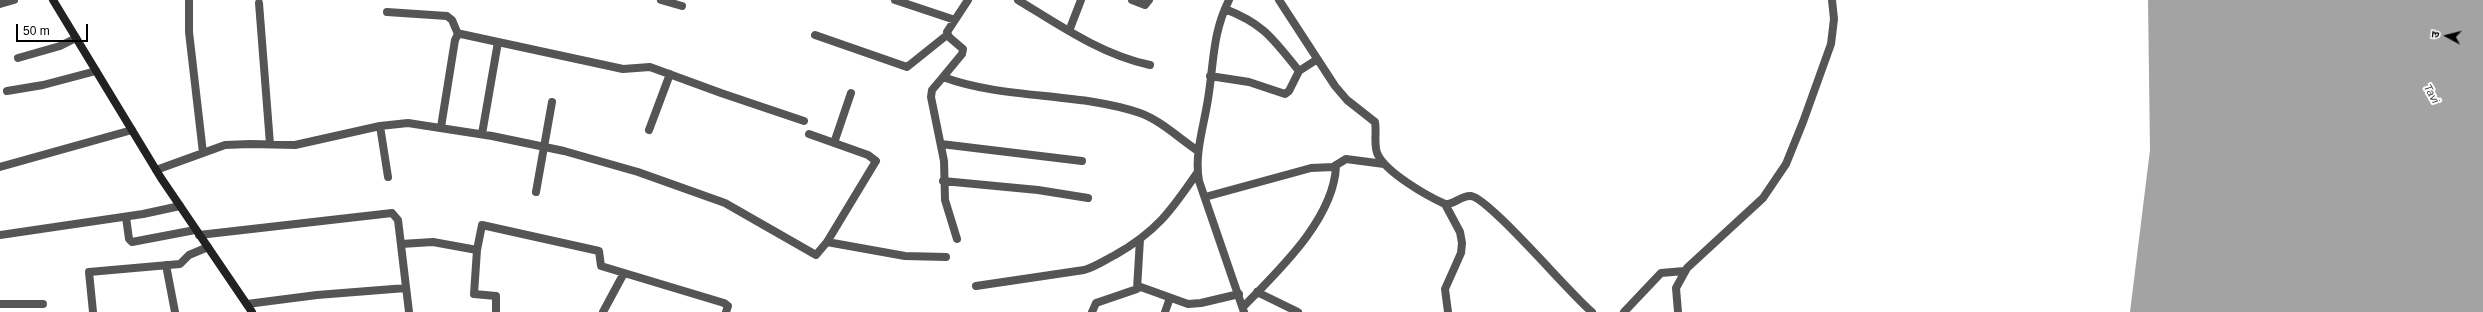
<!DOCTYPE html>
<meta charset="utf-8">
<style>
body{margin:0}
#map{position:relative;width:2483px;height:312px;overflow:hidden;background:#fff;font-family:Helvetica,"Noto Sans Devanagari",sans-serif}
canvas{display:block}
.north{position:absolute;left:2427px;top:16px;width:40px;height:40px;-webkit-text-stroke:3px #fff;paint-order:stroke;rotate:277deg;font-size:11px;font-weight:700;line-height:16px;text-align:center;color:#000}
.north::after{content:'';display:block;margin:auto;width:14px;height:18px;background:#000;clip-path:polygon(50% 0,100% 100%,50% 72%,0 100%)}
.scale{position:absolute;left:16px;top:24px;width:72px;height:18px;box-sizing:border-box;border:2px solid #000;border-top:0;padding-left:5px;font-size:12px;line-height:14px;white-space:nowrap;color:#000;-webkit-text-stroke:3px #fff;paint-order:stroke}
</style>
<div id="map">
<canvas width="2483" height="312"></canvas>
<div class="north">उ</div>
<div class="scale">50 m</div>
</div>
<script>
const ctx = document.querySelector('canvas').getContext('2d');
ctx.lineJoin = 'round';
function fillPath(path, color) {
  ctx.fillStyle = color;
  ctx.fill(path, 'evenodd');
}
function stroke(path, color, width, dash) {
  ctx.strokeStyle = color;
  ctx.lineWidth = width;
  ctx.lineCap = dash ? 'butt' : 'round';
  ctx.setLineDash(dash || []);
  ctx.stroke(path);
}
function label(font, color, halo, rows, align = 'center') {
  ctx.font = font + ' Helvetica,sans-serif';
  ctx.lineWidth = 4;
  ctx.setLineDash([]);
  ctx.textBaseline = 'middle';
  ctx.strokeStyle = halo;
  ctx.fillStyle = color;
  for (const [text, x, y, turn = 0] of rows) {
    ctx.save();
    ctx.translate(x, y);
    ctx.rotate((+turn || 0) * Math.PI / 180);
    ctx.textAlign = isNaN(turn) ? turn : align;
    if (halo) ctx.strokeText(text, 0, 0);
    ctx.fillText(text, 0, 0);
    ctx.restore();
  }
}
fillPath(new Path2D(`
 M2148,0H2483V312H2130L2150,150Z`), '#a3a3a3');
stroke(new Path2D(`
 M189,0V32L203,153
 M661,0L682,6
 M895,0L955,20
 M1018,0C1059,25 1102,55 1150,65
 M1132,0L1145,5L1149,0
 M1229,0C1212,34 1214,63 1208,99C1204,126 1194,154 1199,181L1244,312
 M1279,0L1335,86L1347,100L1375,122C1377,132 1373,146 1378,155C1387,173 1427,196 1445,204C1454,205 1461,195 1471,196C1489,198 1571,295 1592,312
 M259,3L270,144
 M0,4L14,0
 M1225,9C1264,24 1273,39 1299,71
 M387,12L447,16L452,20L458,34
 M1069,31L1081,0
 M815,35L907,67L947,35
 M18,58L60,46L76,38
 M1210,76L1249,82L1285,94L1289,91L1299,71L1316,60
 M943,77L962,54L963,49L949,37L947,32L968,0
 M7,91L43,85L96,71
 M380,126L388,177
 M441,127L455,40L458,34H461L623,69L650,67L721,93L804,121
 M649,130L670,74
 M482,134L498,42
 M834,143L851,93
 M941,144L1082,161
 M0,167L132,130
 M156,170L225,145L250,144L295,145L380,126L408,123L492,136L564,151L638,172L725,203L816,255L827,242L876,161L868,155L809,134
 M943,181L1038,190L1088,198
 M536,192L552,102
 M1205,197L1311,168L1333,167L1346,159L1384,164
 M1445,204L1460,232L1462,243L1461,253L1445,289L1448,312
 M126,217L129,239L132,242L195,230
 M0,235L143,214L180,206
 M199,235L392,213L398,220L409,312
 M957,239L945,200L944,161L931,97L932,90L943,77C1005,100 1079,92 1140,113C1160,120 1180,139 1198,151
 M827,242L905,256L946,257
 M401,244L433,242L477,250L482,225L599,251L601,266L724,303L728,306L726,312
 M477,250L474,294L496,296V312
 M166,265L175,312
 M976,286L1084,270C1095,267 1105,260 1115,255C1156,232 1171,211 1197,173
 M1138,286L1188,304L1201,303L1239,294
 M1257,292L1298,312
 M0,304H43
 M247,304L317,295L406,288
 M1243,307C1278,271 1334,219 1336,166
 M93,312L89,272L180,264L189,255L208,247
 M603,312L624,273
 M1092,312L1096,303L1137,289L1140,239
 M1165,312L1170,298
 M1624,312L1661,273L1684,271
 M1678,312L1676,288L1687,268L1763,198L1786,164L1803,122L1831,44L1834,19L1832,0`), '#555', 8);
stroke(new Path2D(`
 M53,0L161,178L252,312`), '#222', 8);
label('italic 11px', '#444', '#fff', [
 ["Tavi",2431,94,61]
]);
</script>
